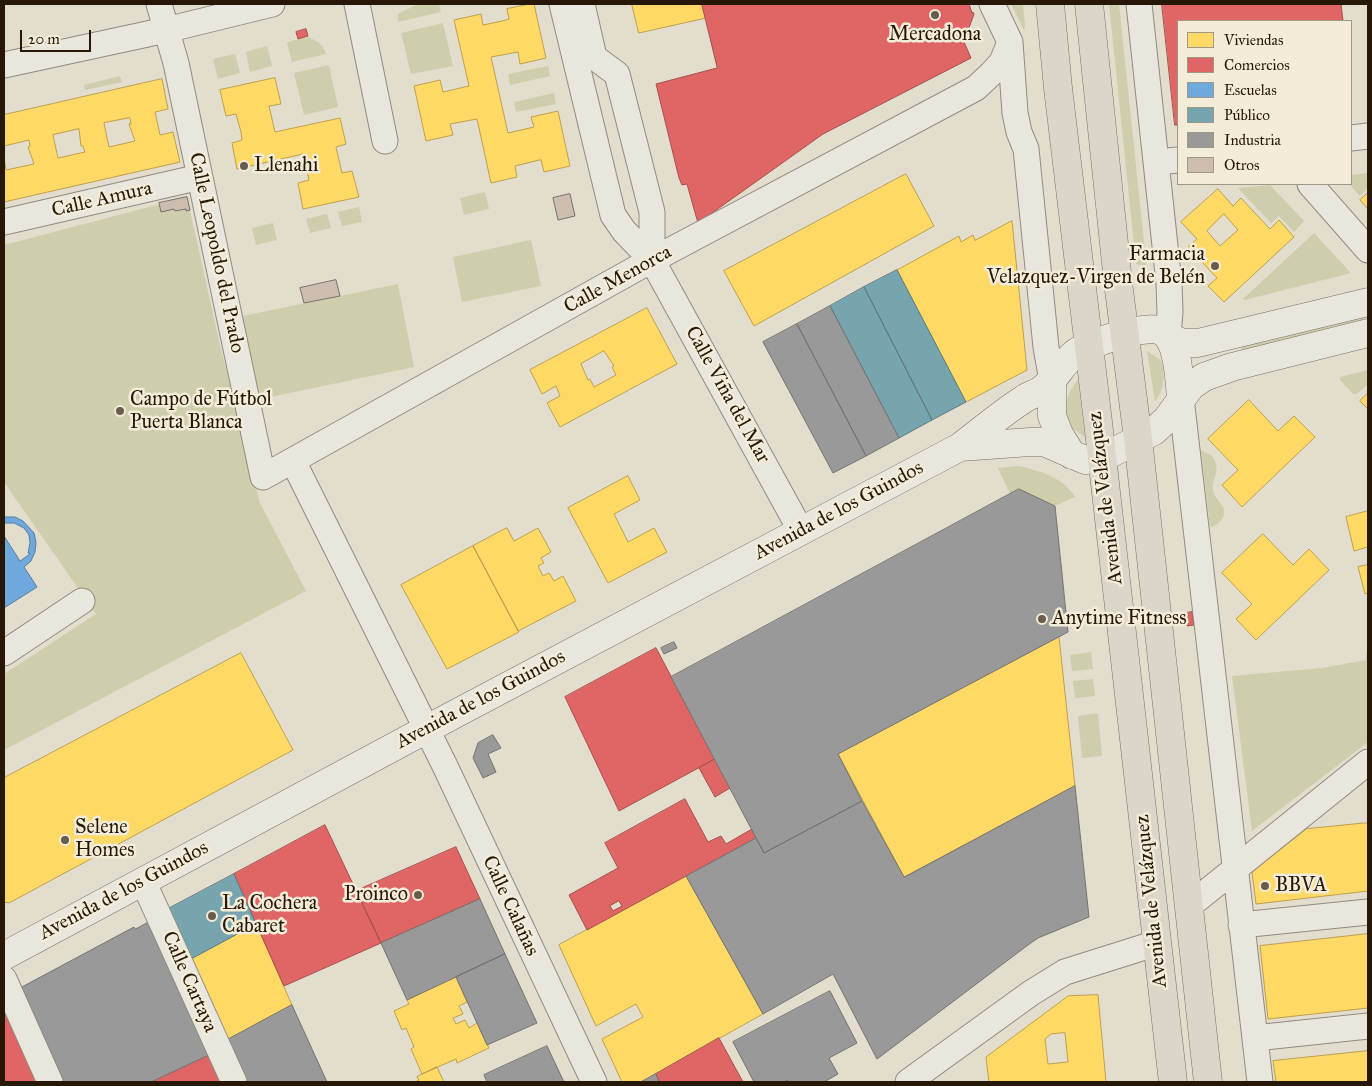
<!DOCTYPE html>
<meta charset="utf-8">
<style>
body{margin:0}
#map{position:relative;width:1372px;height:1086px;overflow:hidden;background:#e3ddcd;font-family:"IM FELL Great Primer",serif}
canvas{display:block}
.frame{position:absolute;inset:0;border:5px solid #271707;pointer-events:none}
.legend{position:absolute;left:1177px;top:20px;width:175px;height:165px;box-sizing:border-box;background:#f2ecd9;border:1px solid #a19785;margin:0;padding:6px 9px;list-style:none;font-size:15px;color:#271707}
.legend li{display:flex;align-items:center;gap:10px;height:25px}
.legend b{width:25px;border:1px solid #a19785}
.scale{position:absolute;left:20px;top:30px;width:71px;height:22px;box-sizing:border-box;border:2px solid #271707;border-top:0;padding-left:6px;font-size:15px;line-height:18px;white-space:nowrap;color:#271707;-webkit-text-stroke:4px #f2ecd9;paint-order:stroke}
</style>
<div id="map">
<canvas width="1372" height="1086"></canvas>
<div class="frame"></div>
<ul class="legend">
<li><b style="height:14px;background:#ffd966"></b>Viviendas</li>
<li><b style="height:14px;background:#e06666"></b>Comercios</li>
<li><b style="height:14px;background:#6fa8dc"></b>Escuelas</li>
<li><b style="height:14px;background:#76a5af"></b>Público</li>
<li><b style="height:14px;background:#999"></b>Industria</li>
<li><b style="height:14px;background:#cdbdb0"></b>Otros</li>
</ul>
<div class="scale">20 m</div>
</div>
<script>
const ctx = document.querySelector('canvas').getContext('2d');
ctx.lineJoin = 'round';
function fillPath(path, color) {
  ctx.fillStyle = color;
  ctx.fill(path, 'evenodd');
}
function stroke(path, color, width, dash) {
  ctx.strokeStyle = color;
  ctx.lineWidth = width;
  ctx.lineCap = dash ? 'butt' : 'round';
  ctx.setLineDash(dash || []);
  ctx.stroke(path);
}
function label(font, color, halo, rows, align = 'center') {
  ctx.font = font + ' "IM FELL Great Primer",serif';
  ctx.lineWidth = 5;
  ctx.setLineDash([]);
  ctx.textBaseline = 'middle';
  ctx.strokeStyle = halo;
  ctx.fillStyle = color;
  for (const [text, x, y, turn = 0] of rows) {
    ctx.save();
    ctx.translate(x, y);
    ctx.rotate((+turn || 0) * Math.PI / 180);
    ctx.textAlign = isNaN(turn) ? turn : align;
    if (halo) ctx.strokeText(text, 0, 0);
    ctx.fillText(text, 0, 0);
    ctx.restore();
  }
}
fillPath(new Path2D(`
 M418,4H439L441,12L398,22V14Z
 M1011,4H1023L1025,26L1024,30Z
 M1109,4H1119L1146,261V265L1143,266L1136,264Z
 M443,23L453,66L411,74L401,33Z
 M308,37C317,41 323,44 326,54L292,62L287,42Z
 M267,46L272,66L250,72L246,52Z
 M235,54L240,73L218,79L213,59Z
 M329,65L338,107L304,115L294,73Z
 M548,66L550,76L510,85L508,74Z
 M120,76L122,82L85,90L84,85Z
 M554,93L556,104L516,112L514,102Z
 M1368,173V188L1360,196L1349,184H1351V175Z
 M1270,185L1304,221L1294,232L1279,216L1271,223L1238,188Z
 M485,192L489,209L464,215L460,198Z
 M187,197L219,341L260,503L306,591L4,750V674L96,614L4,482V245Z
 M359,207L362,222L342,226L338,212Z
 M327,214L331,228L310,233L306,219Z
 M273,223L277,240L256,245L252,228Z
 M1314,233L1351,273L1245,300L1243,299Z
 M531,240L541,286L462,302L453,257Z
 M398,284L414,367L256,400L238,317Z
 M1368,313V318L1242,351L1241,346Z
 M1147,351L1161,360C1166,375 1164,390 1155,402Z
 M1368,370V384L1357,394H1353L1340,380V377Z
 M1078,380L1085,437C1079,433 1071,428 1068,421C1062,408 1069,389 1078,380Z
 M1201,450L1212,456C1222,473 1212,475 1213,490C1214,498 1220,501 1223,507C1227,517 1219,526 1210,527Z
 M1019,466C1040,471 1063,477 1075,497L1055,506L1019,489L1010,494L998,468Z
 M1091,652L1093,669L1072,671L1070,655Z
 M1366,653H1368V742L1252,831L1232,676L1322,668L1366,660Z
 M1093,679L1095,696L1075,698L1073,681Z
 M1098,713L1102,756L1082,758L1078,716Z`), '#ceceac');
const homes = new Path2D(`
 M530,4H534L546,58L520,64L518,52L491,57L508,133L534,127L531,117L558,111L570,166L544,172L541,160H539L515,166L517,177L491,183L477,119L450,124L453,135L426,141L414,86L440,80L443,92L469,86L454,20L481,14L483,25L502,21L509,19L507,9Z
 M632,4H702L706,18L639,33Z
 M275,78L281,104L269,106L275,132L340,118L346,144L336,147L342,173L352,171L359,197L303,209L298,183L309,180L303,154L237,169L232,143L242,140L241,132L236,114L226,116L220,90Z
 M162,79L168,109L155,112L160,135L173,132L180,162L4,202V157L6,170L34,164L28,147H30L29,140L4,146V115ZM130,118L131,124H129L135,141L109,147L104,123ZM79,129L81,146H83L85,152L58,158L53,135Z
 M906,174L934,226L754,326L724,271Z
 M1218,189L1233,206L1241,198L1270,229L1279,220L1294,237L1224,302L1208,286L1217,278L1188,247L1197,239L1181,222ZM1224,214L1238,230L1220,246L1207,231Z
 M1368,193V209L1360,200Z
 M1012,221L1027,370L966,402L897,270L959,236L961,242L973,235L975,240Z
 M647,308L677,364L560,427L547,403L560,396L556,386L542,394L530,370ZM604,351L614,366L612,367L616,375L594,387L590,379L588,380L581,364Z
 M1368,393V409L1360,401Z
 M1249,400L1278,431L1294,416L1315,437L1242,507L1222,485L1238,470L1208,439Z
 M628,476L640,500L614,514L628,542L654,528L667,552L608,583L568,508Z
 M1368,511V547L1354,551L1346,517Z
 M507,528L514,541L538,528L551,552L541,558L544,563L538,566L543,576L549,573L554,581L563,576L576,601L518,631L473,546Z
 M1263,534L1293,565L1309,549L1329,570L1256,640L1236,619L1252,604L1222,573Z
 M473,546L519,632L447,669L401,585Z
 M1368,565V593L1365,594L1358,567Z
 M1059,637L1075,786L904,877L838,754Z
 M241,653L293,750L9,903L4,902V778Z
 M1364,823H1368V891L1256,904L1252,872L1306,829Z
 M686,876L763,1014L641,1082H622L602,1039L643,1017L636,1004L596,1026L559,945Z
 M256,924L292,1005L227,1040L191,959Z
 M1368,934V1008L1268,1019L1260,946Z
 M456,977L467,1002L459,1006L463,1014L453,1018L456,1024L465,1020L469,1028L477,1023L489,1048L457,1063L456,1059L422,1074L411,1049L414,1047L406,1028L402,1030L394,1011L409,1004L407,1000Z
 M1098,995L1106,1082H989L986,1057L1068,996ZM1065,1033L1068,1062L1048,1064L1045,1039L1051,1034Z
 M1368,1051V1082H1276L1273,1061Z
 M437,1067L444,1082H415L419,1080L417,1077Z`);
fillPath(homes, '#ffd966');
stroke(homes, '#be9f4a', 1);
const shops = new Path2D(`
 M702,4H969L972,13L973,12L974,14L964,42L971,58L823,134L698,223L687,184L682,185L679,178L656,84L717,68Z
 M1162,4H1341L1343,21H1178V125H1175Z
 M306,29L308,36L298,39L296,32Z
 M1192,612L1194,625L1187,626L1186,613Z
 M656,648L715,759L619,811L565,697Z
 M715,759L730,788L715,797L699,768Z
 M685,799L708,842L721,836L726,844L752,829L756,838L587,930L569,895L618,868L605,843ZM619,901L622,906L613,911L610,906Z
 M325,825L381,943L284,986L234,874Z
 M456,847L480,899L381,943L356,891Z
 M4,1003L39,1082H4Z
 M719,1038L743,1082H659L656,1074Z
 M211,1054L223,1082H151Z`);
fillPath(shops, '#e06666');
stroke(shops, '#a84e4a', 1);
const schools = new Path2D(`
 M4,517H15L23,521L34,533L36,542L35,552L31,561L24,567L37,587L4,608V536L20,561L30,554L28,553L30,543L29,535L24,528L14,523H4Z`);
fillPath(schools, '#6fa8dc');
stroke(schools, '#597c9c', 1);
const public = new Path2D(`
 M897,270L966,402L932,420L864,287Z
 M864,287L932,420L899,438L830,306Z
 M234,874L256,924L191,959L168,909Z`);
fillPath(public, '#76a5af');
stroke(public, '#5e7a7d', 1);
const industry = new Path2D(`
 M830,306L899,438L866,456L797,324Z
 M797,324L866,456L833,473L763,342Z
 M1019,489L1055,506L1068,632L838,754L862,801L764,853L671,677Z
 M674,642L677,648L664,654L661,648Z
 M493,735L501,748L488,754L496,772L483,778L473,758L478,743Z
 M1075,786L1089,917L1038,938L1028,945L877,1059L833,974L763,1014L686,876L756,838L764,853L862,801L904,877Z
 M480,899L505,954L407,1000L381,943Z
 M151,921L211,1054L151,1082H62L20,988L134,927L135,929Z
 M505,954L537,1023L487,1045L456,977Z
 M830,991L857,1043L829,1058L838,1074L824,1082H789L787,1080L784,1082H754L733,1042Z
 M292,1005L327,1082H246L227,1040Z
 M547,1046L564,1082H487L484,1075Z
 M656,1074L659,1082H641Z`);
fillPath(industry, '#999');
stroke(industry, '#77726d', 1);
const building = new Path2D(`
 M570,194L575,216L558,220L553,198Z
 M187,197L190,210L186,211V209L175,211L174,209L161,212L159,203Z
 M336,280L340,296L304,303L300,288Z`);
fillPath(building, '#cdbdb0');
stroke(building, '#767066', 1);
const street = new Path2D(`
 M159,4L176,63L263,477L639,267L976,88L992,73L1002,62L1010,42
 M357,4L385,141
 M562,4L613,215L624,231L652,260L801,531
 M582,4L594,57L617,74L652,212V260
 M992,4L1010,42L1015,113L1019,132L1026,149L1046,347L1052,381
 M1139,4L1169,283L1170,312L1168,336
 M4,65L166,30L272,4
 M1351,138L1368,136
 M1156,162L1178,160
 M1310,184L1368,250
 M4,222L200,177
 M1181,398L1260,1082
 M293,461L445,766L594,1082
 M4,653L82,601
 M143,881L234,1082
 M1189,906L1368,762
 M1241,925L1368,912
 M4,979L50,1082
 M1255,1038L1368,1026
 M908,1082L1031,993L1065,972L1157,943`);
const secondary = new Path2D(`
 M1168,336L1182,343H1198L1368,302
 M1052,381V416L1059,434L1072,455
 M960,447L1030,442H1044L1085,460L1102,458L1154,431L1167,419L1191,386L1204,377L1232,367L1368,333
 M4,956L455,714L960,447C981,431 1002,413 1024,399C1029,395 1036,394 1041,390C1055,381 1061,365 1074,354C1087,344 1147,323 1161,331C1179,340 1179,379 1181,398`);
const primary = new Path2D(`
 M1050,4L1058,88L1098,422L1173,1082
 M1089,4L1118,282L1138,439L1208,1082`);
stroke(street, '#908b80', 27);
stroke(secondary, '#767066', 29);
stroke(primary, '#767066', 29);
stroke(street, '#e9e6de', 25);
stroke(secondary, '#e9e6de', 28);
stroke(primary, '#dcd5c9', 28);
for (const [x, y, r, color] of [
 [935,15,5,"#695c4c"],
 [244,166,5,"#695c4c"],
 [1215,266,5,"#695c4c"],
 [120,411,5,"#695c4c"],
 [1042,619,5,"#695c4c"],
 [65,840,5,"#695c4c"],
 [1265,886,5,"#695c4c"],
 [418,895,5,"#695c4c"],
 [212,916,5,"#695c4c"]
]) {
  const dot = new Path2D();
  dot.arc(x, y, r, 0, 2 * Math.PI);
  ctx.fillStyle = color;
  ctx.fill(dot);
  stroke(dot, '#f2ecd9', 2);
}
label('20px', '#271707', '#f2ecd9', [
 ["Mercadona",935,35,"center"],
 ["Llenahi",254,166],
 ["Farmacia",1205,255,"right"],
 ["Velazquez-Virgen de Belén",1205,278,"right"],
 ["Campo de Fútbol",130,400],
 ["Puerta Blanca",130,423],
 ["Anytime Fitness",1052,619],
 ["Selene",75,828],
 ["Homes",75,851],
 ["BBVA",1275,886],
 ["Proinco",408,895,"right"],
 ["La Cochera",222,904],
 ["Cabaret",222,927]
], 'left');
label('20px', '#271707', '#f2ecd9', [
 ["Calle Amura",102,200,-13],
 ["Calle Leopoldo del Prado",216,253,78],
 ["Calle Menorca",618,280,-29],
 ["Calle Viña del Mar",727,395,61],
 ["Avenida de Velázquez",1106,498,-97],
 ["Avenida de los Guindos",839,511,-28],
 ["Avenida de los Guindos",481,700,-28],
 ["Avenida de los Guindos",124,891,-28],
 ["Avenida de Velázquez",1152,901,-96],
 ["Calle Calañas",510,906,65],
 ["Calle Cartaya",189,982,66]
]);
</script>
